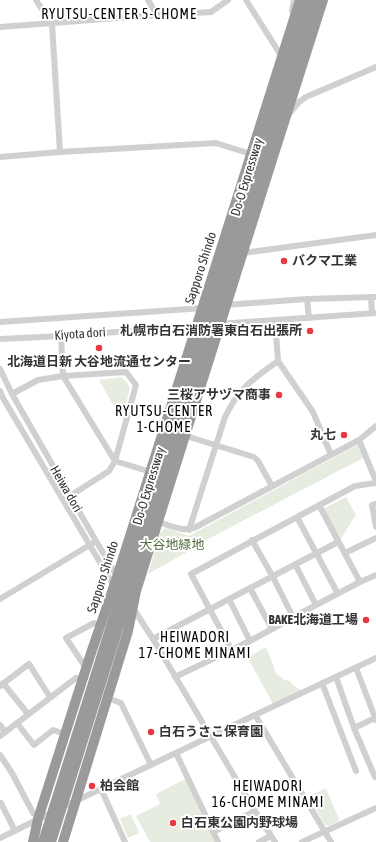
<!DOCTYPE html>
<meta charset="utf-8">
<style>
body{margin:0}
canvas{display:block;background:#fff}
</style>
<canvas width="376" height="842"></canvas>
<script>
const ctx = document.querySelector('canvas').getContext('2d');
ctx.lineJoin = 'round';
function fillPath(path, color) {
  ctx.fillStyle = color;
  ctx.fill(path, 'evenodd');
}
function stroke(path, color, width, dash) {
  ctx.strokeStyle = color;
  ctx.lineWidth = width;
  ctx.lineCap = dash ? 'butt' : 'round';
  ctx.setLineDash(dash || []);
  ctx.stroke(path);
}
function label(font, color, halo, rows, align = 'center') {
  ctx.font = font + ' "Asap Condensed","Noto Sans JP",sans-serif';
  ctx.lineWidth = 4;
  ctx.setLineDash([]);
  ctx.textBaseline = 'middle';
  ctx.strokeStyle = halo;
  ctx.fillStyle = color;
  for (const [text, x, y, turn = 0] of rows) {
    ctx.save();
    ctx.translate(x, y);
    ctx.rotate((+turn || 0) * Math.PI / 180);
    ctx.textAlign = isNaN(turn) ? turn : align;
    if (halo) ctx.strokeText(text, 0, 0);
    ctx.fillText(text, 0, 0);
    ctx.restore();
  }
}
fillPath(new Path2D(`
 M121,377C126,380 128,384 130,388L122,420L99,380Z
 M359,444L365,457L210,538L189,551L148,574L161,531L166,528L189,536Z
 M346,497L356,515L340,540L323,509Z
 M266,647L273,664L275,671L277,675L280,676L284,680L290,681L294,686L301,690L273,704L248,658V657Z
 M185,779L215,842H150L136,816L160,804L156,794Z
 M324,789H326L339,819V821L328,826L325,825L309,797V796Z
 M131,814L139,833L128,838L120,819Z`), '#e6ecdf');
stroke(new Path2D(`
 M36,0L52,24L60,152
 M148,0L157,15
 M246,0L282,57
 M292,11L294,0
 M0,27L157,15L211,12L228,0
 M289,114L299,102L306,97L376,67
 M0,157L60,152L216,143L254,155
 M243,253L376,235
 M371,297L372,313
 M307,299L309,318
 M225,305L307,299L376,297
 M275,320L278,361L313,412L331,455
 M0,322L204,308
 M218,324L376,313
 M61,336L63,376L115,461L151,472
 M0,339L61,336L199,326
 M0,369L12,394L96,541L118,578
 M0,391L3,398L115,588
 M12,394L38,380L63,376L126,372L136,385L115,461L109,471L70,496
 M186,436L254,457L258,461L272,486
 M359,440L376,481
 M376,504L372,505L376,527
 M319,505L360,582
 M297,517L338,594
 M158,522C170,525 182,532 194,528L359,440L376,426
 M189,530L225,417C239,388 253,379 278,361
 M252,540L273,577L293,617
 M345,553L376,538
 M295,564L316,605
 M250,588L272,629
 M0,599L93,543
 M229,599L250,641
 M133,608L153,639L255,811L275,842
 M153,639L338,542
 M231,649L191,574L355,486L376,483
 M86,668L66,638L94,623L100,625
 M356,668L376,720
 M175,677L250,641L316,605L360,582L376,575
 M336,677L354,728L375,777L376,776
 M3,683L28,714
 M322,683L356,771
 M0,686L29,664L50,697
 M108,698L121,703L151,765
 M255,715L331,842
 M17,723L34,745L53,730L65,734
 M0,725L5,732
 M354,728L375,718
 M0,736L76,678H83
 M176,753L218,842
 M0,755L12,773L33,813L39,817
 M101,789L125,842
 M0,804L1,803L15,831
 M61,808L255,715L376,658
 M213,832L255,811
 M0,838L53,812
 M259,842L271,836
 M302,842L376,808`), '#d0d0d0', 6);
stroke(new Path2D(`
 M33,842L38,819L90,656L117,577L300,0
 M63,842L128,631L136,591L272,160L323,0`), '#9a9a9a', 10);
stroke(new Path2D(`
 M43,842L308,0
 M51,842L316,0`), '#9a9a9a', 10);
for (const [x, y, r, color] of [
 [284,261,4,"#e63944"],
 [310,331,4,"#e63944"],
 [99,348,4,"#e63944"],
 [279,395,4,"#e63944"],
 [344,435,4,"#e63944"],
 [366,620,4,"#e63944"],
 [151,732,4,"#e63944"],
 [92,786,4,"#e63944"],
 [173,823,4,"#e63944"]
]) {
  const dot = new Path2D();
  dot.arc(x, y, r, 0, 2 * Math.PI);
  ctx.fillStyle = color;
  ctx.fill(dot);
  stroke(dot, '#fff', 1.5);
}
label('13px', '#333', '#fff', [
 ["Do-O Expressway",247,177,-73],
 ["Sapporo Shindo",201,268,-72],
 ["Kiyota dori",80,334,-4],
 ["Do-O Expressway",149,486,-73],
 ["Heiwa dori",66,489,60],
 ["Sapporo Shindo",103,577,-72]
]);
label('bold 13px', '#333', '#fff', [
 ["バクマ工業",292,261],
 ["札幌市白石消防署東白石出張所",302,331,"right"],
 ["北海道日新 大谷地流通センター",99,362,"center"],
 ["三桜アサヅマ商事",271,395,"right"],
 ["丸七",336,435,"right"],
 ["BAKE北海道工場",358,620,"right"],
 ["白石うさこ保育園",159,732],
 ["柏会館",100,786],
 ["白石東公園内野球場",181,823]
], 'left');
label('13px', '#55703f', '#fff', [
 ["大谷地緑地",172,545]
]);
ctx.letterSpacing = '1px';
label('14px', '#000', '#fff', [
 ["RYUTSU-CENTER 5-CHOME",119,15],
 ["RYUTSU-CENTER",164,412],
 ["1-CHOME",164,428],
 ["HEIWADORI",195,638],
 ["17-CHOME MINAMI",195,654],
 ["HEIWADORI",268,787],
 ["16-CHOME MINAMI",268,803]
]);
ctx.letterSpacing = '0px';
</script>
